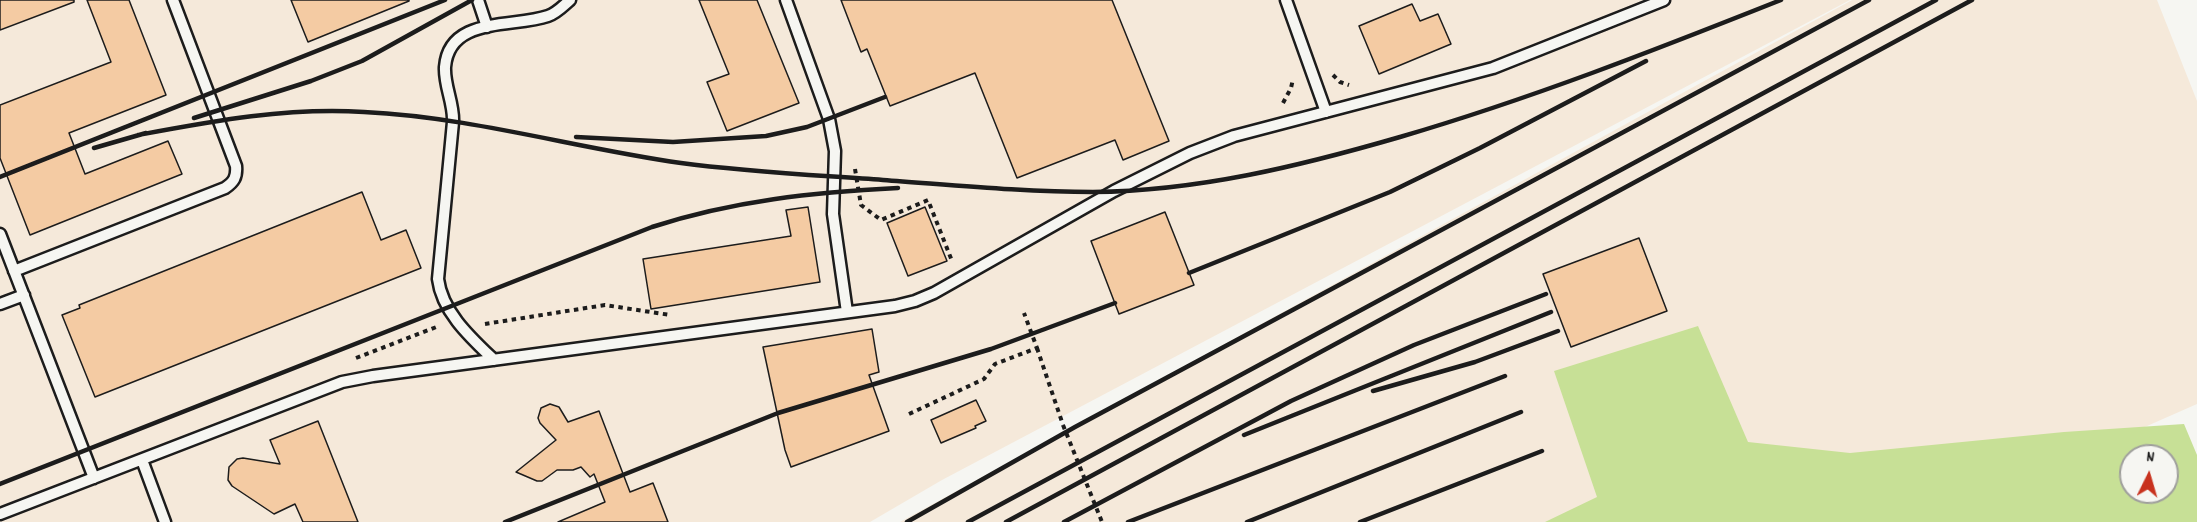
<!DOCTYPE html>
<style>
body{margin:0}
#map{position:relative;width:2197px;height:522px;overflow:hidden;background:#f6f6f2;font-family:Dekko,sans-serif}
canvas{display:block}
.north{position:absolute;left:2119px;top:444px;width:60px;height:60px;box-sizing:border-box;background:#f6f6f2;border:2px solid #9f9f9c;border-radius:50%;rotate:5deg;font-size:16px;font-weight:700;line-height:24px;text-align:center;color:#1c1c1c}
.north::after{content:'';display:block;margin:auto;width:21px;height:27px;background:#c8321e;clip-path:polygon(50% 0,100% 100%,50% 72%,0 100%)}
</style>
<div id="map">
<canvas width="2197" height="522"></canvas>
<div class="north">N</div>
</div>
<script>
const ctx = document.querySelector('canvas').getContext('2d');
ctx.lineJoin = 'round';
function fillPath(path, color) {
  ctx.fillStyle = color;
  ctx.fill(path, 'evenodd');
}
function stroke(path, color, width, dash) {
  ctx.strokeStyle = color;
  ctx.lineWidth = width;
  ctx.lineCap = dash ? 'butt' : 'round';
  ctx.setLineDash(dash || []);
  ctx.stroke(path);
}
fillPath(new Path2D(`
 M0,0H1850L942,480L870,522H0Z
 M1852,0H2157L2197,101V404L1929,522H900Z`), '#f5e9da');
fillPath(new Path2D(`
 M1698,326L1748,442L1850,453L2064,432L2184,424L2197,455V522H1545L1597,497L1554,371ZM2131,456H2167V492H2131Z`), '#c7e096');
const building = new Path2D(`
 M0,0H74V2L0,30Z
 M87,0H129L166,95L69,133L85,174L168,141L182,174L30,235L0,158V105L111,62Z
 M291,0H409V1L308,42Z
 M699,0H757L799,103L727,131L707,82L729,74Z
 M841,0H1112L1169,141L1123,160L1115,140L1017,178L975,73L890,106L867,49L861,52Z
 M1412,4L1420,21L1438,14L1451,44L1379,74L1359,26Z
 M362,192L381,240L406,230L421,268L95,397L62,315L80,308L79,305Z
 M808,207L820,282L651,309L643,259L791,236L786,210Z
 M925,207L947,261L908,276L887,223Z
 M1165,212L1194,285L1119,314L1091,241Z
 M1639,238L1667,311L1571,347L1543,274Z
 M872,329L879,372L869,375L889,431L791,467L785,450L763,347Z
 M976,400L986,421L975,426L976,428L941,443L931,420Z
 M550,404L559,407L568,422L599,411L630,492L653,483L668,522H558L605,502L594,474L590,477L581,467L573,470H557L542,481H537L516,472L556,440L540,423L538,418L541,408Z
 M318,421L358,522H303L295,504L274,514L232,486L228,480L229,467L237,459L243,458L280,464L270,440Z`);
fillPath(building, '#f4cba3');
stroke(building, '#1c1c1c', 1.5);
const service = new Path2D(`
 M478,0L487,27
 M786,0L829,119L835,151L833,214L847,312
 M1286,0L1326,112
 M0,234L94,478
 M14,271L225,188C234,182 237,177 236,166L173,0
 M0,304L24,295
 M494,360C471,338 442,312 438,279L453,122C454,103 444,86 445,67C449,16 513,28 548,16C557,13 563,6 570,0
 M142,460L165,522
 M0,514L342,382L373,376L895,306L915,301L934,293L1114,191L1190,153L1234,136L1493,68L1664,0`);
stroke(service, '#1c1c1c', 15);
stroke(new Path2D(`
 M1333,75L1340,82L1349,85
 M1283,103L1291,88L1293,79
 M855,169L861,205L881,220L928,200L952,261
 M485,324L605,305L670,315
 M1037,348L1063,425
 M356,358L439,326
 M909,414L984,379L995,364L1037,348L1024,313`), '#1c1c1c', 4, [4.5, 4.5]);
stroke(service, '#f6f6f2', 10);
stroke(new Path2D(`
 M194,118L311,81L362,61L472,0
 M138,135C213,121 287,107 364,112C471,117 575,148 681,163C748,172 815,175 883,180C953,185 1023,192 1093,192C1198,191 1300,166 1400,137C1530,99 1655,50 1781,0
 M576,137L673,142L766,136L807,127L885,97
 M94,148L146,133
 M0,177L445,0
 M1189,273L1390,192L1480,148L1646,61
 M1373,391L1475,362L1558,331
 M1244,435L1551,312
 M0,484L652,227C732,201 814,192 898,188
 M505,522L778,413L991,349L1115,303
 M907,522L1075,427L1869,0
 M968,522L1936,0
 M1006,522L1972,0
 M1064,522L1291,401L1414,345L1546,294
 M1128,522L1505,376
 M1247,522L1521,412
 M1360,522L1542,451`), '#1c1c1c', 4.5);
stroke(new Path2D(`
 M1063,425L1102,522`), '#1c1c1c', 4, [4.5, 4.5]);
</script>
